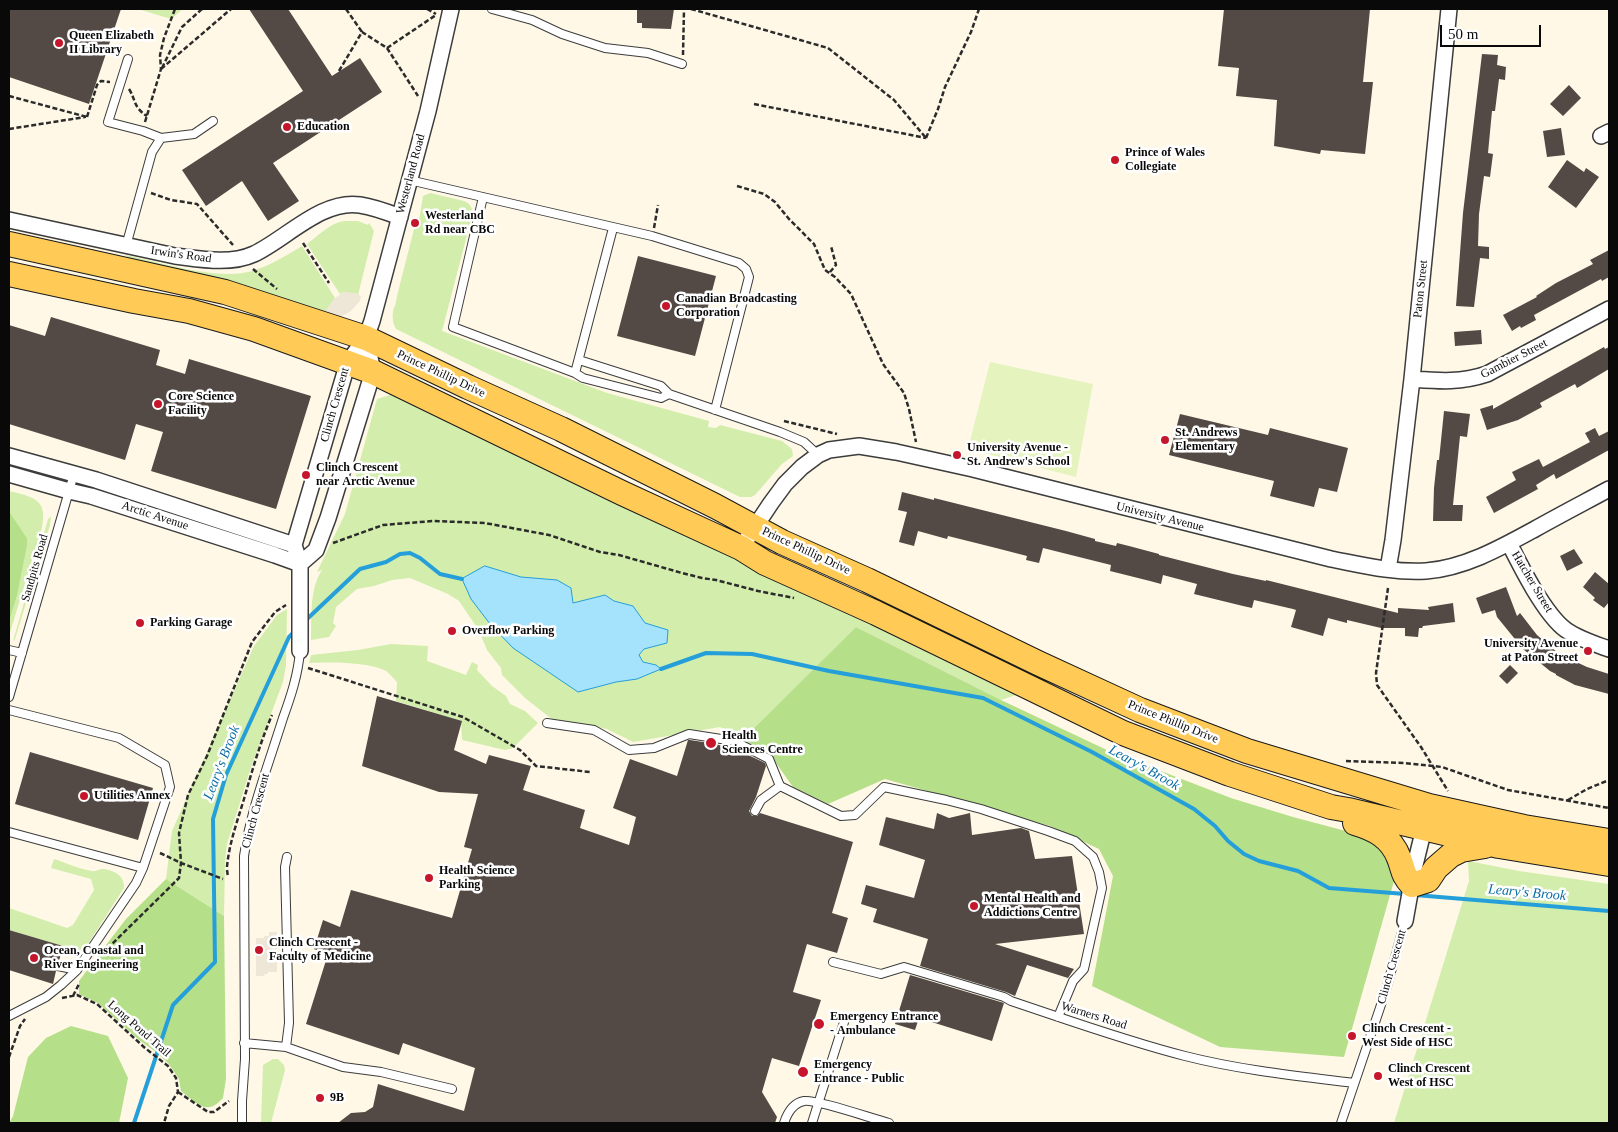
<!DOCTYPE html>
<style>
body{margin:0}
#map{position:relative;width:1618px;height:1132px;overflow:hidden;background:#fff8e6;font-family:"Times New Roman",serif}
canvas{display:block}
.frame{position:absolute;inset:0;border:10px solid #090909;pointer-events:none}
.scale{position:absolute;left:1440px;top:25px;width:101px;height:22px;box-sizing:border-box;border:2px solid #090909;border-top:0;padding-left:6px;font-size:15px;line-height:18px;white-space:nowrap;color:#090909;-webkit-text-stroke:4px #fff;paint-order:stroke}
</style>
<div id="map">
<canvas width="1618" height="1132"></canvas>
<div class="frame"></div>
<div class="scale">50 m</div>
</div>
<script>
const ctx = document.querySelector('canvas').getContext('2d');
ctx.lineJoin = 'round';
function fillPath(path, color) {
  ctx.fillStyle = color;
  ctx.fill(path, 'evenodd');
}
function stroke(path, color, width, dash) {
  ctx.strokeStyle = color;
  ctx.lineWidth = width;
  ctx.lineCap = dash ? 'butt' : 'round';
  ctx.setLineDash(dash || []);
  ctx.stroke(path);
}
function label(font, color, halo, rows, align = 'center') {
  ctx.font = font + ' "Times New Roman",serif';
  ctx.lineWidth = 5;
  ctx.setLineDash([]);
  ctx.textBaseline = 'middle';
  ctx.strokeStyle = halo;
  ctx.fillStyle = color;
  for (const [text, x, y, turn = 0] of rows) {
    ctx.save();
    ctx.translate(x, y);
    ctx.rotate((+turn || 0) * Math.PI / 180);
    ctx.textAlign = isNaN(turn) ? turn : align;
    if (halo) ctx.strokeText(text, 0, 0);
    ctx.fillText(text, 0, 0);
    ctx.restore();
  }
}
fillPath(new Path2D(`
 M138,9H183L171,19Z
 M430,193L464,201C471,204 473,208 472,216L442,331L607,393L709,421L708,427L716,428L720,425L782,441L792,449L793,456L782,464L755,495L751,497H740L396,329C392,321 392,316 394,307L395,306L398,292L414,229L418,227L423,196Z
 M344,221H358L368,225L369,223L374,231L358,295L344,292L340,294L307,244C318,236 330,223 344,221Z
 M302,246L335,298L325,312L237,285L130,259L125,255C159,262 208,278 243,273C263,270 284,257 302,246Z
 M388,391L645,514L726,555L796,587L1019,694L1001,700L856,627L743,739L720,727L633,742L607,729L553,720L525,698L502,675L501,668L487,650L478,629L459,601L448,594L410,578L392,580L374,586L357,589L336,607L333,623L336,626L329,637L311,640C312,618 309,589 322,570L317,572L345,514L377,399L390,395Z
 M9,491C32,497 48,498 42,527L9,636V622L17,596L27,538L9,511Z
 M51,516L50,525L15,639L13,641L48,519Z
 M287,609L286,665L283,682L251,767L227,844L225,861L224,916L166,879L172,831L254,646L277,615Z
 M391,644L428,646L427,661L466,675L472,662L478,665L477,670L492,686L506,696L510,704L525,711L538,723L513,748L505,750L462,740L461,721L396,701L397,682C394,679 390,674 386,671C370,662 328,662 309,663L311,655L358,650Z
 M54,859C66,863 79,869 92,871C96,872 99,869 103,869C114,870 125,876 124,888L86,947L76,952L62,950L63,946L9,930V908L67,928L73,925L94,890L91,879L51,868Z
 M1468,861L1519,871L1609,884V1123H1394L1469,881Z
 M273,1059H278L284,1065L285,1070L271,1123H261L263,1065Z`), '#d2edac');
fillPath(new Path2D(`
 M9,511L27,538V545L17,596L9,622Z
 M856,627L1001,700L1109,751L1231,798L1293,817L1372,838C1386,847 1392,865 1394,881L1344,1057L1220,1047L1092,986L1113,876L1099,849L1050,826L885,779L828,804L793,787L771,756L743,739Z
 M166,879L224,916L226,1079L223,1098C206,1117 197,1103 181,1091L179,1079L169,1064L156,1052L139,1040L98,1003L79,994V981L106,945L126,919Z
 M71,1026L108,1036L128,1078L119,1123H9L13,1116L28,1057L46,1038Z`), '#b6df8a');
fillPath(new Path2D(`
 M990,362L1093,384L1076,477L968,449Z`), '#e5f3bf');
fillPath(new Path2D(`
 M344,292L356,293L361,296L360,301L351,311L342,316L337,318L325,316V312L331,303L335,298Z
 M269,932H277V972H268V974H265L264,976H256V938H264V936H269Z`), '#eee6d6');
const water = new Path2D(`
 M485,566L521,577L557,580L571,588L573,603L605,595L614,601L633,606L645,623L668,630L667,643L644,649L639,655L643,662L656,665L661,669L637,679L616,682L578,692L513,648L490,624L471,599L462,579Z`);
fillPath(water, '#a5e2fc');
stroke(water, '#259fda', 1);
stroke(new Path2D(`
 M305,621L360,569L386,562L400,554L410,553L420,558L440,574L462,579
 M661,669L706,653L752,654L829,671L983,698L1092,752L1194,809L1215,826L1228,841L1244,854L1259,861L1298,871L1329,888L1405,894
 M1415,895L1609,911
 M134,1123L173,1005L215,962L213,819L226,775L289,637L295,631`), '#259fda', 4);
fillPath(new Path2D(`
 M9,9H121L89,104L9,77Z
 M249,9H288L332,76L360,58L382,92L273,163L299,201L268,221L242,181L206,206L182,170L303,91Z
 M637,9H674L671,29L642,28V23H637Z
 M1224,9H1370L1363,82H1373L1365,154L1321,150L1320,154L1274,146L1277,100L1236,96L1239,68L1218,66Z
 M1482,54L1498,55L1497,65L1506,67L1505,80L1499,79L1495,111H1492L1488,153L1493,154L1490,177L1484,176L1479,214L1478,246L1489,247V259L1480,258L1474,307L1456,306L1463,213Z
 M1569,85L1581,98L1563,116L1550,104Z
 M1561,128L1565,155L1547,157L1543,131Z
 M1567,160L1584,172L1586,168L1599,177L1576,208L1548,187Z
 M1609,250V277L1602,281L1601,279L1534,315L1536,320L1521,328L1520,326L1512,331L1503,315L1537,297L1536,296L1556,283L1593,264L1590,260Z
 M638,256L716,276L695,356L617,336Z
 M51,317L160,350L156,365L185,374L189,359L311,396L276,509L151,471L163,432L136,424L125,460L9,424V325L45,336Z
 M1481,330L1482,344L1455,346L1454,332Z
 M1604,347L1605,349L1609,347V369L1577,388L1575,384L1540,403L1542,407L1518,420L1487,430L1480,409L1493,405V409Z
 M1444,411L1470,414L1467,437L1460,436L1453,505H1463L1462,521H1433L1434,488L1437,460H1439Z
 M1180,414L1268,435L1270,428L1348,448L1337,492L1319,488L1314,507L1270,496L1274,481L1169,455Z
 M1595,428L1599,436L1609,431V450L1556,479L1554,474L1536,485L1538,489L1494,513L1486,497L1516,480L1512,472L1539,459L1543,467L1590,442L1585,433Z
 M902,492L934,500V498L1066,531L1095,539V541L1116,546L1117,543L1129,546L1159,554V555L1233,574L1266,581V580L1398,613V608L1429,610L1428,607L1453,603L1455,622L1423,626L1422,628H1419L1418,637L1405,636V628H1381L1347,620V623L1328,618L1323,636L1291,627L1296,610L1293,609L1254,600L1252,608L1243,606L1194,594L1197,584L1163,575L1161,584L1150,581L1110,571L1111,565L1043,548L1039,563L1026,560L1027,556L996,548L948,536L947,539L918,531L914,546L899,542L907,512L898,510Z
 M1574,549L1583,563L1567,571L1560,556Z
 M1595,572L1609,584V602L1604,608L1593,600L1595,598L1583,587Z
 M1506,587L1517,616L1520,613L1537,635L1559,654L1587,667L1609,674V694L1575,685L1556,675V674L1550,671L1523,649L1497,617L1495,610L1482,614L1476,598Z
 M1510,665L1518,673L1507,684L1499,676Z
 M377,696L462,721L454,750L486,764L489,755L531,766L523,790L585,810L580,828L629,845L636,817L613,808L630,759L677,776L688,740H690L716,744L746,754L765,763L766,766L756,797L749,811L752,816H757L760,813L853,842L832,913L848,918L837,953L807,944L793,992L821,1000L799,1066L772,1058L762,1092L777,1117L775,1123H338L351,1113L365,1112L373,1107L378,1084L464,1111L475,1068L403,1043L399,1055L306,1024L328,954L314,949L323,920L340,927L351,890L452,918L472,849L464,847L478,794L439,792L362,766Z
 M30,752L153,788L138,840L15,804Z
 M937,813L949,818L970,813L972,835L1021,828L1029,831L1035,859L1072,856L1084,934L995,944L1074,969L1068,978L1027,965L1015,996L1006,992L920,966L928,939L873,922L877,909L861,904L866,885L914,898L925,860L879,845L886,817L934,829Z
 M9,930L63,946L59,961H56L53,964V968L56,971L53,984L9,970Z
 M910,975L1004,1003L992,1041L919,1018L915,1030L895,1024Z`), '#534945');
const lane = new Path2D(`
 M492,9L532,20L562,34L605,48L648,53L682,64
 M161,138L194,134L213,121
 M409,180L652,236L739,263L746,269L749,277L715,410
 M483,197L453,327L575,373L613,228
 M126,246L152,152L161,138L143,131L108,122L128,59
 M579,360L661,386L669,394L780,432L804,442L818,455
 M575,373L583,378L661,398L669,394
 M9,650L22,653
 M9,697L74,474
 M9,710L119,738L165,765L170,787L143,868L136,883L77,970L61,985L46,997L9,1016
 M547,723L594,730L629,750L654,748L689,734L734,741L769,759L780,786L841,816L855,815L884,787L946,800L981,809L1048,831L1075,841L1093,857L1099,872L1102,888L1084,969L1073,981L1058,1017
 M755,811L761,800L780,786
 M9,832L143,868
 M833,962L881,974L904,967L1004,997L1011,1001C1068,1020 1126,1041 1185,1056C1240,1070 1297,1076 1354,1083
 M58,966L77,970
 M244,1043L286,1047L289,1023L285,867L287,857
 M286,1047L343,1067L381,1072L452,1089
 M242,1123V1101L245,1059L244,856C251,809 269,763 283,718C291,696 298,675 300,651
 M784,1123C787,1114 793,1103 804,1101C816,1099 873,1119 889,1123
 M812,1123L845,1019
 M1341,1123L1386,990L1405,921`);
const street = new Path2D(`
 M1601,136L1609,132
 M9,220L175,256C200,259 230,265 254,254C286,239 322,199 360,205C373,207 387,212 400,217
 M1412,379C1439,381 1460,383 1487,374L1609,309
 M9,456L96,480L294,545
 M9,474L69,491L91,496L275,555L300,564
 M1509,543C1521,567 1545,615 1566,630C1579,639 1595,644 1609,649
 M741,548L771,503L785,484L802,467L818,455L829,450L859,446L896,452L973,469L1331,559C1362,565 1394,573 1426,571C1465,568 1502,547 1535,529C1560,515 1585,502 1609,489
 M300,564L316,550L328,518L373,372L366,338
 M1388,569L1393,540L1412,379L1449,9
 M300,651V564L294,545L348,362L366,338L372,321L428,111L451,9
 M1405,921L1415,865L1426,820`);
const primary = new Path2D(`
 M9,244L225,292L366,338L468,387L561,429L715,506L782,542L867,580L1038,663L1140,710L1213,738L1247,751L1429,806L1524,827L1609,841
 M9,274L134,301L189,311L254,329L373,372L622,493L741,548L765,563L876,613L1123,733L1230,774L1331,807L1348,810L1499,846L1609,864
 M1355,823C1375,829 1391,837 1399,858C1404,871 1402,874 1412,885L1428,880L1436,868L1451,855L1461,850L1485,846`);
stroke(lane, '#3c3c3c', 10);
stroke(street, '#3c3c3c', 18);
stroke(primary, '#1a1a1a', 26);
stroke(new Path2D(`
 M346,9L362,32
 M427,9L436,14
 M691,9L828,48L894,100L926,138
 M387,48L418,96
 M683,55L684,9
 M162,68L182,27L202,9
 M161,69L231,9
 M339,71L362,32L387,48L436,15
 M129,89C136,100 133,107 147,116
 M9,96L87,117
 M754,104L926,138
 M87,117L97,85L101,81L110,82
 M145,122L161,69L160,55L164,38L175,9
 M9,129L85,117
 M926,138L938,109L945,87L971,32L979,9
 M737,186L764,194L775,202L789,219L814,244L825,270L835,277L851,294L883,364L904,393L909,409L916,442
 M151,193L171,200L197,204L233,245
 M654,228L658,205
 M303,243L329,283
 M253,269L277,289
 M830,272L836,265L831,246
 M784,421L837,434
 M333,543L383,525L433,521L485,523L549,535L600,552L619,555L682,573L702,578L716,580L758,591L794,598
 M1388,588L1376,673L1377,685L1421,747L1448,791
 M308,668L463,717L520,750L536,766L590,772
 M1346,761L1404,763L1442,767L1508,790L1609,808
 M1568,800L1587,789L1609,780
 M160,853L181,863L223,879
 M227,867C229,844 237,822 244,799C252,771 260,743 272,715
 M227,870L228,877
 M102,954L179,878L181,863L179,833L188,795L207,756L252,642L275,612L286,605
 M73,996L79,984
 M62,998L77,995L97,1004L145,1048L168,1066L176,1078L178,1092L169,1106L164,1123
 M9,1057L20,1026L25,1019
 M178,1092L208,1112H214L229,1101`), '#2b2b2b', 2.5, [5, 2.5]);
stroke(lane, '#fff', 8);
stroke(street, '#fff', 15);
stroke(primary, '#ffca56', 24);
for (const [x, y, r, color] of [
 [59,43,5,"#c5162b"],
 [287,127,5,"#c5162b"],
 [1115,160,5,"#c5162b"],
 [415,223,5,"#c5162b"],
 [666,306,5,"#c5162b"],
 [158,404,5,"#c5162b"],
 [1165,440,5,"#c5162b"],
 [957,455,5,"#c5162b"],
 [306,475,5,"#c5162b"],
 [140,623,5,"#c5162b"],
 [452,631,5,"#c5162b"],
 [1588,651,5,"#c5162b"],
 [711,743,6,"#c5162b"],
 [84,796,5,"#c5162b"],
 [429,878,5,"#c5162b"],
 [974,906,5,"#c5162b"],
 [259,950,5,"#c5162b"],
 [34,958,5,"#c5162b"],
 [819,1024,6,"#c5162b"],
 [1352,1036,5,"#c5162b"],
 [803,1072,6,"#c5162b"],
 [1378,1076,5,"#c5162b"],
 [320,1098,5,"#c5162b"]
]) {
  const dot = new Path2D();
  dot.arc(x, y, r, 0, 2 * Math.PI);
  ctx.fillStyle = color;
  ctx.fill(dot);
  stroke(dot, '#fff', 2);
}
label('bold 12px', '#090909', '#fff', [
 ["Queen Elizabeth",69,36],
 ["II Library",69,50],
 ["Education",297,127],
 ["Prince of Wales",1125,153],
 ["Collegiate",1125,167],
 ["Westerland",425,216],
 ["Rd near CBC",425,230],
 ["Canadian Broadcasting",676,299],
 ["Corporation",676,313],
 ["Core Science",168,397],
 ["Facility",168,411],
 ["St. Andrews",1175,433],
 ["Elementary",1175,447],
 ["University Avenue -",967,448],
 ["St. Andrew's School",967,462],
 ["Clinch Crescent",316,468],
 ["near Arctic Avenue",316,482],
 ["Parking Garage",150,623],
 ["Overflow Parking",462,631],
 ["University Avenue",1578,644,"right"],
 ["at Paton Street",1578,658,"right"],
 ["Health",722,736],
 ["Sciences Centre",722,750],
 ["Utilities Annex",94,796],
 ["Health Science",439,871],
 ["Parking",439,885],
 ["Mental Health and",984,899],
 ["Addictions Centre",984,913],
 ["Clinch Crescent -",269,943],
 ["Faculty of Medicine",269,957],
 ["Ocean, Coastal and",44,951],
 ["River Engineering",44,965],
 ["Emergency Entrance",830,1017],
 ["- Ambulance",830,1031],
 ["Clinch Crescent -",1362,1029],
 ["West Side of HSC",1362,1043],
 ["Emergency",814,1065],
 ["Entrance - Public",814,1079],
 ["Clinch Crescent",1388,1069],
 ["West of HSC",1388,1083],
 ["9B",330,1098]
], 'left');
label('12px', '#090909', '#fff', [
 ["Westerland Road",411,174,-75],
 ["Irwin's Road",181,255,8],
 ["Paton Street",1421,289,-84],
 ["Gambier Street",1514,359,-27],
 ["Prince Phillip Drive",441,374,25],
 ["Clinch Crescent",335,405,-74],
 ["Arctic Avenue",155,516,18],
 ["University Avenue",1160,517,14],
 ["Prince Phillip Drive",806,551,25],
 ["Sandpits Road",35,568,-74],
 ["Hatcher Street",1532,582,59],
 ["Prince Phillip Drive",1173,722,22],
 ["Clinch Crescent",256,811,-75],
 ["Clinch Crescent",1392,967,-74],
 ["Warners Road",1094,1016,17],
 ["Long Pond Trail",139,1029,41]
]);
label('italic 14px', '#096ca5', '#fff', [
 ["Leary's Brook",222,763,-69],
 ["Leary's Brook",1144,768,29],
 ["Leary's Brook",1527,893,5]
]);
</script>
